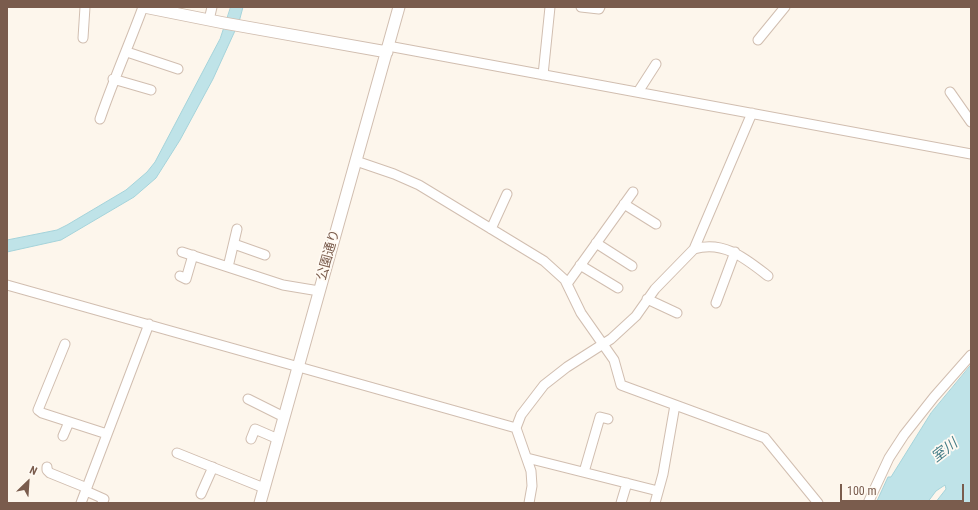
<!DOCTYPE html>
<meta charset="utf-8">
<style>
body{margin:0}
#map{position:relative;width:978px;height:510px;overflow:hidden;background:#fdf6ec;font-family:"Roboto Condensed",sans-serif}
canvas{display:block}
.frame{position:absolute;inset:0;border:8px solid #7a5c4d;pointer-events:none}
.north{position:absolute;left:8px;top:462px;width:40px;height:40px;-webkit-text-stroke:3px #fffaf3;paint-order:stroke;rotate:25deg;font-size:11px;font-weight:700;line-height:16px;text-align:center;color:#7a5c4d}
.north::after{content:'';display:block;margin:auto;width:14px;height:18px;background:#7a5c4d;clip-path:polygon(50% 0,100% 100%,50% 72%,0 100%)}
.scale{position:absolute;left:840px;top:484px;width:124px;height:18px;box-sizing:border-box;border:2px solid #7a5c4d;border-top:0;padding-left:5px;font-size:12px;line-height:14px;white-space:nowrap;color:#7a5c4d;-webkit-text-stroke:3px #fffaf3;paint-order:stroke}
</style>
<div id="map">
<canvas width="978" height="510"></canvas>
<div class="frame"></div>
<div class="north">N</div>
<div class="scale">100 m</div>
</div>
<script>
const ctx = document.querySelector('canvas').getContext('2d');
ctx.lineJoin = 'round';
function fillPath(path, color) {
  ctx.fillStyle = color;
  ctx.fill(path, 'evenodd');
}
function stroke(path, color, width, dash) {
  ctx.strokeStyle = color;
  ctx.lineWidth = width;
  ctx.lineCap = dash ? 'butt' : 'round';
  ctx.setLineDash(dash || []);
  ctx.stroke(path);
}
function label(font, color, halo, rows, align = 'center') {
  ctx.font = font + ' "Roboto Condensed","Noto Sans JP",sans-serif';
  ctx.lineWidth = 3.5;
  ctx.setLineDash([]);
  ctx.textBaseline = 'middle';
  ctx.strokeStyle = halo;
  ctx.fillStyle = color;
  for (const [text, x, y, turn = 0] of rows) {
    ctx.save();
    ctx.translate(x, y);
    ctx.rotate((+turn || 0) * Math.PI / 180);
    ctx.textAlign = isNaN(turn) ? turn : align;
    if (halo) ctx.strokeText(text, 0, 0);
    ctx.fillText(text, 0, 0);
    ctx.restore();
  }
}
const water = new Path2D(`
 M231,7H243L239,22L213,79L180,140L156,178L134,197L61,240L7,252V240L57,230L67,225L126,190L147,172L155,162L220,39Z
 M971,365V503H935L946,489L945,485L936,491L927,503H876L888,477H891L931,413Z`);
fillPath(water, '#bfe3e8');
stroke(water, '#a5d3da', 1);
const minor = new Path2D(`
 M581,7L599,9L600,7
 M209,20L212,7
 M83,38L85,7
 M758,40L785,7
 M388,46L971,154
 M127,52L178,69
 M543,75L550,7
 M113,79L151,90
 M638,92L656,64
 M950,92L971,122
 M100,119C113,81 129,45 143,7
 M356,161L394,174L419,185L544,261L565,280L581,313L614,360L621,385L765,438L818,503
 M624,204L656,224
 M491,229L507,194
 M596,243L632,266
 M234,244L265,255
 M694,249C724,240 746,259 768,276
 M182,252L283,285L319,291
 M580,265L618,288
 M228,267L237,229
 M180,276L186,279L193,255
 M567,284L633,192
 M7,285L516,428
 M647,299L677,313
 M716,303L735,252
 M65,344L38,410L42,413L107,434
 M248,399L284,417
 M63,436L69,422
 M251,439L255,429L278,439
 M177,453L264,488
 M527,458L658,491
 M47,467V470L50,473L87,488
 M584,472L600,417L608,419
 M86,491L104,499L102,503
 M201,494L213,467
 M81,503L149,324
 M529,503L532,486L531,471L516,428L521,415L544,385L567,367L611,339L636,316L655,289L694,249L752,113
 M621,503L627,483
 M655,503L663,474L675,405
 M868,503L889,458L904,435L934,397L971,355`);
const tertiary = new Path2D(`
 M144,7L224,23L387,52
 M260,503L399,7`);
stroke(minor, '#d1beb0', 11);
stroke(tertiary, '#d1beb0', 13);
stroke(minor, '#fff', 9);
stroke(tertiary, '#fff', 11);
label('13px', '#7a5c4d', '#fffaf3', [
 ["公園通り",329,255,-74]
]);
label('italic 14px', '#437c86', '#fffaf3', [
 ["室川",945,451,-38]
]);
</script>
